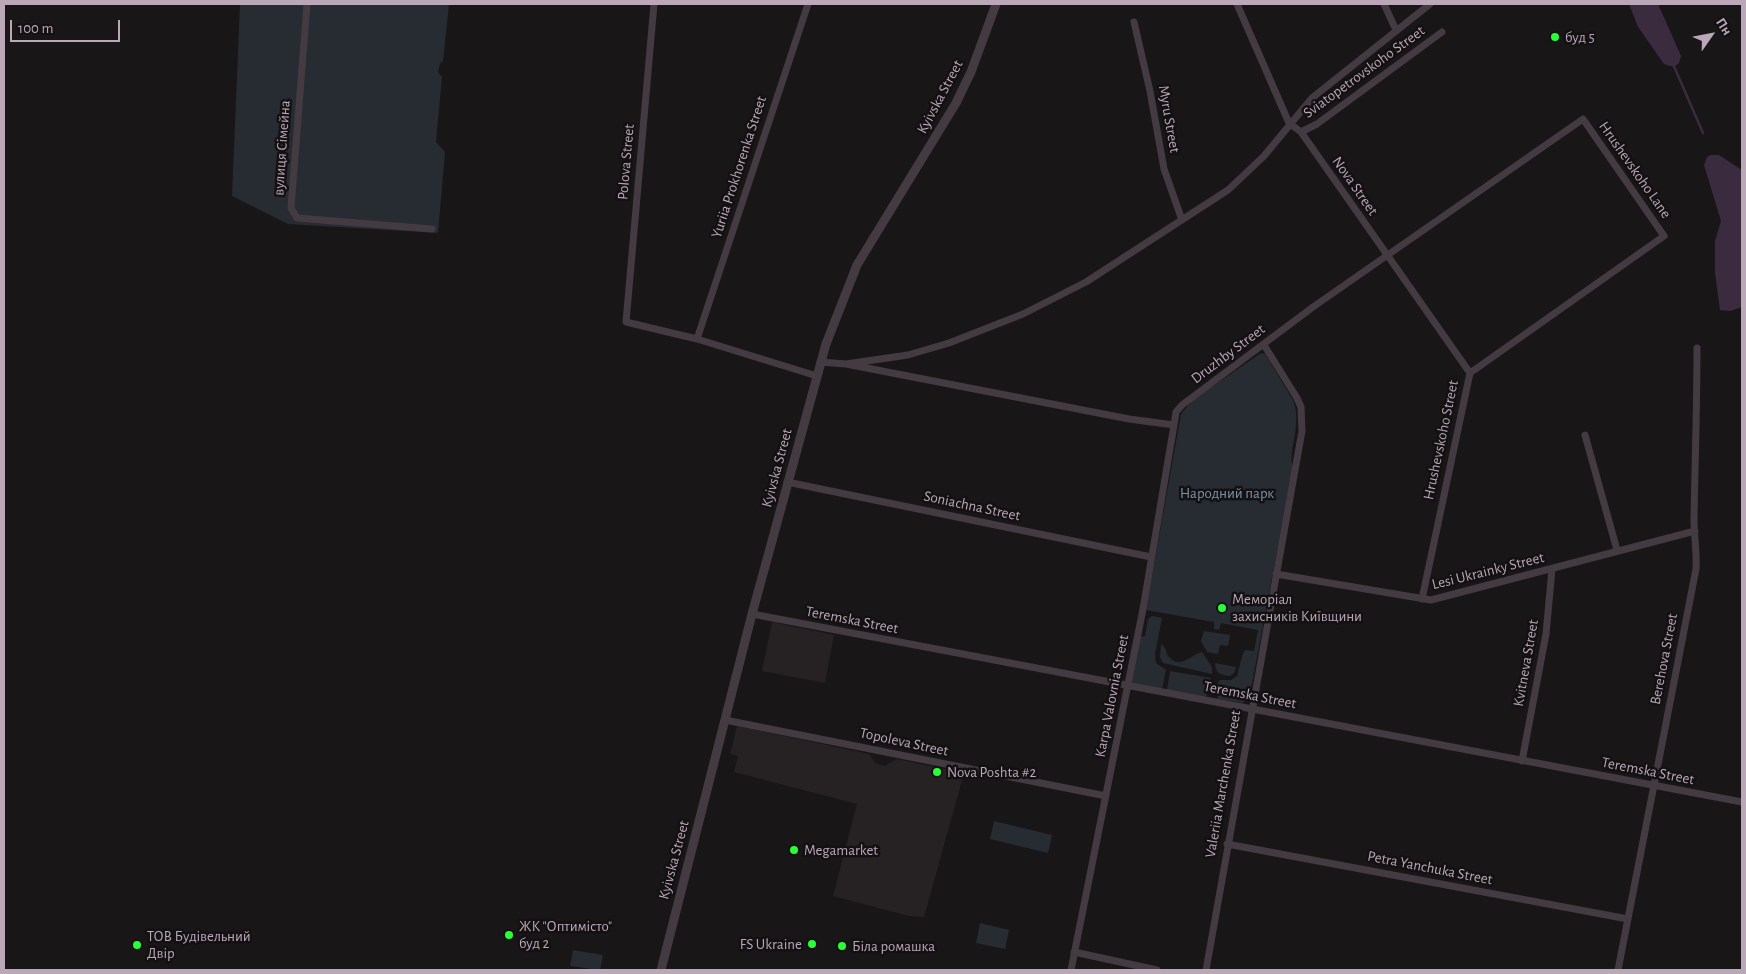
<!DOCTYPE html>
<meta charset="utf-8">
<style>
body{margin:0}
#map{position:relative;width:1746px;height:974px;overflow:hidden;background:#191618;font-family:"Alegreya Sans",sans-serif}
canvas{display:block}
.frame{position:absolute;inset:0;border:5px solid #baa7b8;pointer-events:none}
.north{position:absolute;left:1686px;top:10px;width:50px;height:50px;-webkit-text-stroke:4px #141113;paint-order:stroke;rotate:57deg;font-size:14px;font-weight:700;line-height:20px;text-align:center;color:#baa7b8}
.north::after{content:'';display:block;margin:auto;width:18px;height:22px;background:#baa7b8;clip-path:polygon(50% 0,100% 100%,50% 72%,0 100%)}
.scale{position:absolute;left:10px;top:20px;width:110px;height:22px;box-sizing:border-box;border:2px solid #baa7b8;border-top:0;padding-left:6px;font-size:15px;line-height:18px;white-space:nowrap;color:#baa7b8;-webkit-text-stroke:4px #141113;paint-order:stroke}
</style>
<div id="map">
<canvas width="1746" height="974"></canvas>
<div class="frame"></div>
<div class="north">Пн</div>
<div class="scale">100 m</div>
</div>
<script>
const ctx = document.querySelector('canvas').getContext('2d');
ctx.lineJoin = 'round';
function fillPath(path, color) {
  ctx.fillStyle = color;
  ctx.fill(path, 'evenodd');
}
function stroke(path, color, width, dash) {
  ctx.strokeStyle = color;
  ctx.lineWidth = width;
  ctx.lineCap = dash ? 'butt' : 'round';
  ctx.setLineDash(dash || []);
  ctx.stroke(path);
}
function label(font, color, halo, rows, align = 'center') {
  ctx.font = font + ' "Alegreya Sans",sans-serif';
  ctx.lineWidth = 5;
  ctx.setLineDash([]);
  ctx.textBaseline = 'middle';
  ctx.strokeStyle = halo;
  ctx.fillStyle = color;
  for (const [text, x, y, turn = 0] of rows) {
    ctx.save();
    ctx.translate(x, y);
    ctx.rotate((+turn || 0) * Math.PI / 180);
    ctx.textAlign = isNaN(turn) ? turn : align;
    if (halo) ctx.strokeText(text, 0, 0);
    ctx.fillText(text, 0, 0);
    ctx.restore();
  }
}
fillPath(new Path2D(`
 M772,622L834,635L825,683L762,671Z
 M737,726L869,754L875,763L885,766L896,759L964,773L924,917L909,916L833,896L857,804L734,772L738,756L730,754Z`), '#262224');
fillPath(new Path2D(`
 M240,4H449L443,61L440,64L438,72L442,77L436,142L445,152L438,233L288,224L232,196Z
 M1261,353L1265,354L1293,400C1303,426 1287,450 1293,467L1249,699L1242,703L1218,699L1216,685L1220,680H1231L1237,676L1243,653L1245,650L1254,651L1258,630L1221,623L1219,630L1214,629V622L1146,610L1181,414L1193,400Z
 M1152,616L1162,618L1155,654L1156,663L1166,670L1162,689L1134,684L1131,680L1140,637L1145,636L1148,619Z
 M1204,631L1230,635L1228,646L1220,645L1218,654L1207,652L1201,641Z
 M1161,644C1166,647 1165,652 1169,657C1180,670 1192,654 1202,652L1212,667V674L1163,663L1160,657Z
 M1215,663L1236,667L1234,673L1230,676C1220,675 1215,673 1215,663Z
 M1170,671L1211,678L1206,697L1167,690Z
 M994,821L1052,835L1048,853L990,839Z
 M980,923L1009,930L1005,949L976,943Z
 M573,950L603,955L600,970L570,966Z`), '#262c31');
fillPath(new Path2D(`
 M1629,4H1658L1681,56L1679,63L1674,67L1664,64L1638,27Z
 M1711,155H1719L1742,170V307L1730,311L1720,310L1715,273V241L1721,221L1704,165L1707,157Z`), '#3b2b3e');
stroke(new Path2D(`
 M1673,64L1703,133`), '#3b2b3e', 2.5);
stroke(new Path2D(`
 M307,4L291,208L297,218L432,229
 M654,4L626,322L697,339L817,376
 M1237,4L1289,123L1301,132L1470,373
 M1384,4L1396,30
 M1134,22L1150,91L1164,169L1182,220
 M1301,132L1317,124L1442,32
 M697,339L808,4
 M820,362L846,364L908,355L949,343L1023,314L1086,282L1228,190L1264,156L1312,98L1430,4
 M846,364L1129,419L1174,425L1176,412L1182,405L1313,307L1583,119L1664,236L1470,373L1422,599
 M1585,435L1617,550
 M787,482L1151,557
 M1276,574L1431,600L1695,531
 M752,614L1742,802
 M725,720L1106,796
 M1522,761L1546,634L1552,569
 M1227,844L1628,919
 M1074,952L1157,970
 M1071,970L1143,609L1174,425
 M1206,970L1302,431L1301,407L1297,398L1264,345
 M1618,970L1696,569C1697,551 1694,536 1694,519C1695,462 1697,405 1697,348`), '#433b41', 7);
stroke(new Path2D(`
 M661,970L752,614L826,344L857,265L956,103L971,72L996,4`), '#433b41', 9);
for (const [x, y, r, color] of [
 [1555,37,5,"#28ff36"],
 [1222,608,5,"#28ff36"],
 [937,772,5,"#28ff36"],
 [794,850,5,"#28ff36"],
 [509,935,5,"#28ff36"],
 [812,944,5,"#28ff36"],
 [137,945,5,"#28ff36"],
 [842,946,5,"#28ff36"]
]) {
  const dot = new Path2D();
  dot.arc(x, y, r, 0, 2 * Math.PI);
  ctx.fillStyle = color;
  ctx.fill(dot);
  stroke(dot, '#141113', 2);
}
label('15px', '#baa7b8', '#141113', [
 ["буд 5",1565,37],
 ["Меморіал",1232,599],
 ["захисників Київщини",1232,616],
 ["Nova Poshta #2",947,772],
 ["Megamarket",804,850],
 ["ЖК \"Оптимісто\"",519,926],
 ["буд 2",519,943],
 ["ТОВ Будівельний",147,936],
 ["Двір",147,953],
 ["FS Ukraine",802,944,"right"],
 ["Біла ромашка",852,946]
], 'left');
label('15px', '#baa7b8', '#141113', [
 ["Sviatopetrovskoho Street",1364,72,-36],
 ["Kyivska Street",940,97,-62],
 ["Myru Street",1169,119,80],
 ["вулиця Сімейна",282,148,-86],
 ["Polova Street",626,162,-85],
 ["Yuriia Prokhorenka Street",739,167,-72],
 ["Hrushevskoho Lane",1635,170,55],
 ["Nova Street",1355,186,55],
 ["Druzhby Street",1228,354,-37],
 ["Hrushevskoho Street",1441,440,-78],
 ["Kyivska Street",777,468,-75],
 ["Soniachna Street",972,506,12],
 ["Lesi Ukrainky Street",1488,571,-14],
 ["Teremska Street",852,620,11],
 ["Berehova Street",1664,659,-79],
 ["Kvitneva Street",1526,663,-80],
 ["Teremska Street",1250,695,11],
 ["Karpa Valovnia Street",1112,696,-79],
 ["Topoleva Street",904,742,12],
 ["Teremska Street",1648,771,11],
 ["Valeriia Marchenka Street",1223,784,-80],
 ["Kyivska Street",674,860,-75],
 ["Petra Yanchuka Street",1430,868,11]
]);
label('15px', '#7c93a7', '#141113', [
 ["Народний парк",1227,493]
]);
</script>
